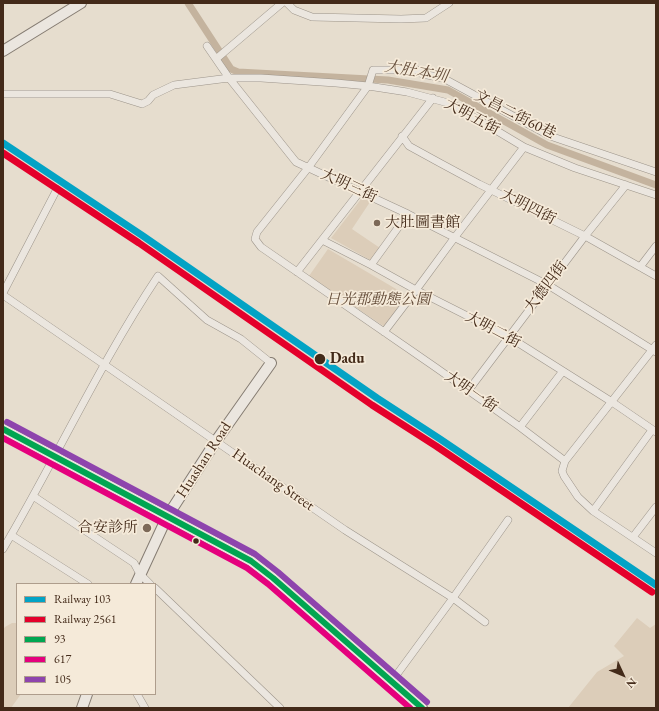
<!DOCTYPE html>
<meta charset="utf-8">
<style>
body{margin:0}
#map{position:relative;width:659px;height:711px;overflow:hidden;background:#e6ddce;font-family:"EB Garamond",serif}
canvas{display:block}
.frame{position:absolute;inset:0;border:4px solid #432a19;pointer-events:none}
.legend{position:absolute;left:16px;top:583px;width:140px;height:112px;box-sizing:border-box;background:#f5ead9;border:1px solid #ae9d8c;margin:0;padding:5px 7px;list-style:none;font-size:12px;color:#432a19}
.legend li{display:flex;align-items:center;gap:8px;height:20px}
.legend b{width:20px;border:1px solid #ae9d8c}
.north{position:absolute;left:603px;top:655px;width:40px;height:40px;-webkit-text-stroke:3px #f5ead9;paint-order:stroke;rotate:134deg;font-size:11px;font-weight:700;line-height:16px;text-align:center;color:#432a19}
.north::after{content:'';display:block;margin:auto;width:14px;height:18px;background:#432a19;clip-path:polygon(50% 0,100% 100%,50% 72%,0 100%)}
</style>
<div id="map">
<canvas width="659" height="711"></canvas>
<div class="frame"></div>
<ul class="legend">
<li><b style="height:5px;background:#03a3c5"></b>Railway 103</li>
<li><b style="height:5px;background:#e4002b"></b>Railway 2561</li>
<li><b style="height:5px;background:#00a651"></b>93</li>
<li><b style="height:5px;background:#e5007d"></b>617</li>
<li><b style="height:5px;background:#8e44ad"></b>105</li>
</ul>
<div class="north">N</div>
</div>
<script>
const ctx = document.querySelector('canvas').getContext('2d');
ctx.lineJoin = 'round';
function fillPath(path, color) {
  ctx.fillStyle = color;
  ctx.fill(path, 'evenodd');
}
function stroke(path, color, width, dash) {
  ctx.strokeStyle = color;
  ctx.lineWidth = width;
  ctx.lineCap = dash ? 'butt' : 'round';
  ctx.setLineDash(dash || []);
  ctx.stroke(path);
}
function label(font, color, halo, rows, align = 'center') {
  ctx.font = font + ' "EB Garamond","Noto Serif TC",serif';
  ctx.lineWidth = 3.5;
  ctx.setLineDash([]);
  ctx.textBaseline = 'middle';
  ctx.strokeStyle = halo;
  ctx.fillStyle = color;
  for (const [text, x, y, turn = 0] of rows) {
    ctx.save();
    ctx.translate(x, y);
    ctx.rotate((+turn || 0) * Math.PI / 180);
    ctx.textAlign = isNaN(turn) ? turn : align;
    if (halo) ctx.strokeText(text, 0, 0);
    ctx.fillText(text, 0, 0);
    ctx.restore();
  }
}
fillPath(new Path2D(`
 M365,194L372,199L352,229L380,248L372,261L331,238Z
 M328,249L408,296L385,327L309,276Z
 M637,618L650,628L656,624V708H568L597,672L624,656L614,646Z
 M12,623H17V694H21L11,708H3V630L5,627Z`), '#dccdb9');
stroke(new Path2D(`
 M188,3L231,69L238,72L388,80L448,90L547,145L656,185`), '#c4b39e', 7);
const street = new Path2D(`
 M287,3L294,10L312,17L401,19L426,18L449,3
 M207,46L229,78L296,162L408,214L548,285L656,352
 M216,59L282,3
 M3,94H110L142,104L148,101L153,95L174,85L229,78H261L336,83L368,86L407,92L452,104L524,147L575,168L656,195
 M402,136L409,146L440,163L479,184L585,236L656,276
 M322,240L371,265L416,290L509,337L612,402L656,432
 M371,265L408,214
 M640,267L656,246
 M297,272L433,98
 M3,293L57,189
 M3,295L345,530L453,598L485,622
 M384,332L416,290L455,237L524,147
 M656,345L565,461L562,471L564,476L578,497L593,511L656,553
 M468,391L585,236L626,185
 M520,427L563,371
 M565,461L520,427L435,367L261,247L255,239L257,232L308,168L368,86L373,70H417L422,74L443,78L550,136L656,172
 M33,496L134,563L140,574L150,584
 M593,511L652,430
 M11,535L88,584
 M633,537L656,507
 M3,549C56,459 100,363 158,276L207,320L241,339L271,363
 M155,588L280,708
 M392,681L453,598L508,520
 M137,694L145,708`);
const secondary = new Path2D(`
 M3,51L81,3
 M3,429L251,561L273,578L422,708
 M136,584L167,517L216,441L271,363
 M82,708L87,694`);
stroke(street, '#9c948a', 8);
stroke(secondary, '#857c72', 12);
stroke(street, '#ebe6df', 7);
stroke(secondary, '#ebe6df', 10);
stroke(new Path2D(`
 M3,429L251,561L273,578L422,708`), '#00a651', 6);
stroke(new Path2D(`
 M3,438L247,568L268,584L410,708`), '#e5007d', 6);
stroke(new Path2D(`
 M7,422L255,554L278,572L427,702`), '#8e44ad', 6);
stroke(new Path2D(`
 M3,143L143,236L377,398L440,439L656,585`), '#03a3c5', 7);
stroke(new Path2D(`
 M3,153L139,243L372,405L436,446L652,592`), '#e4002b', 7);
for (const [x, y, r, color] of [
 [377,223,4,"#7c6958"],
 [320,359,6,"#432a19"],
 [147,528,5,"#7c6958"],
 [196,541,3.5,"#432a19"]
]) {
  const dot = new Path2D();
  dot.arc(x, y, r, 0, 2 * Math.PI);
  ctx.fillStyle = color;
  ctx.fill(dot);
  stroke(dot, '#f5ead9', 1.5);
}
label('15px', '#432a19', '#f5ead9', [
 ["文昌二街60巷",515,115,27],
 ["大明五街",472,117,28],
 ["大明三街",349,186,25],
 ["大明四街",528,207,27],
 ["大德四街",546,287,-53],
 ["大明二街",493,330,28],
 ["大明一街",471,392,35],
 ["Huashan Road",204,460,-57],
 ["Huachang Street",273,480,35]
]);
label('15px', '#432a19', '#f5ead9', [
 ["大肚圖書館",385,223],
 ["合安診所",138,528,"right"]
], 'left');
label('italic 15px', '#604835', '#f5ead9', [
 ["日光郡動態公園",378,300]
]);
label('bold 15px', '#432a19', '#f5ead9', [
 ["Dadu",330,359]
], 'left');
label('italic 16px', '#654e3b', '#f5ead9', [
 ["大肚本圳",416,72,10]
]);
</script>
